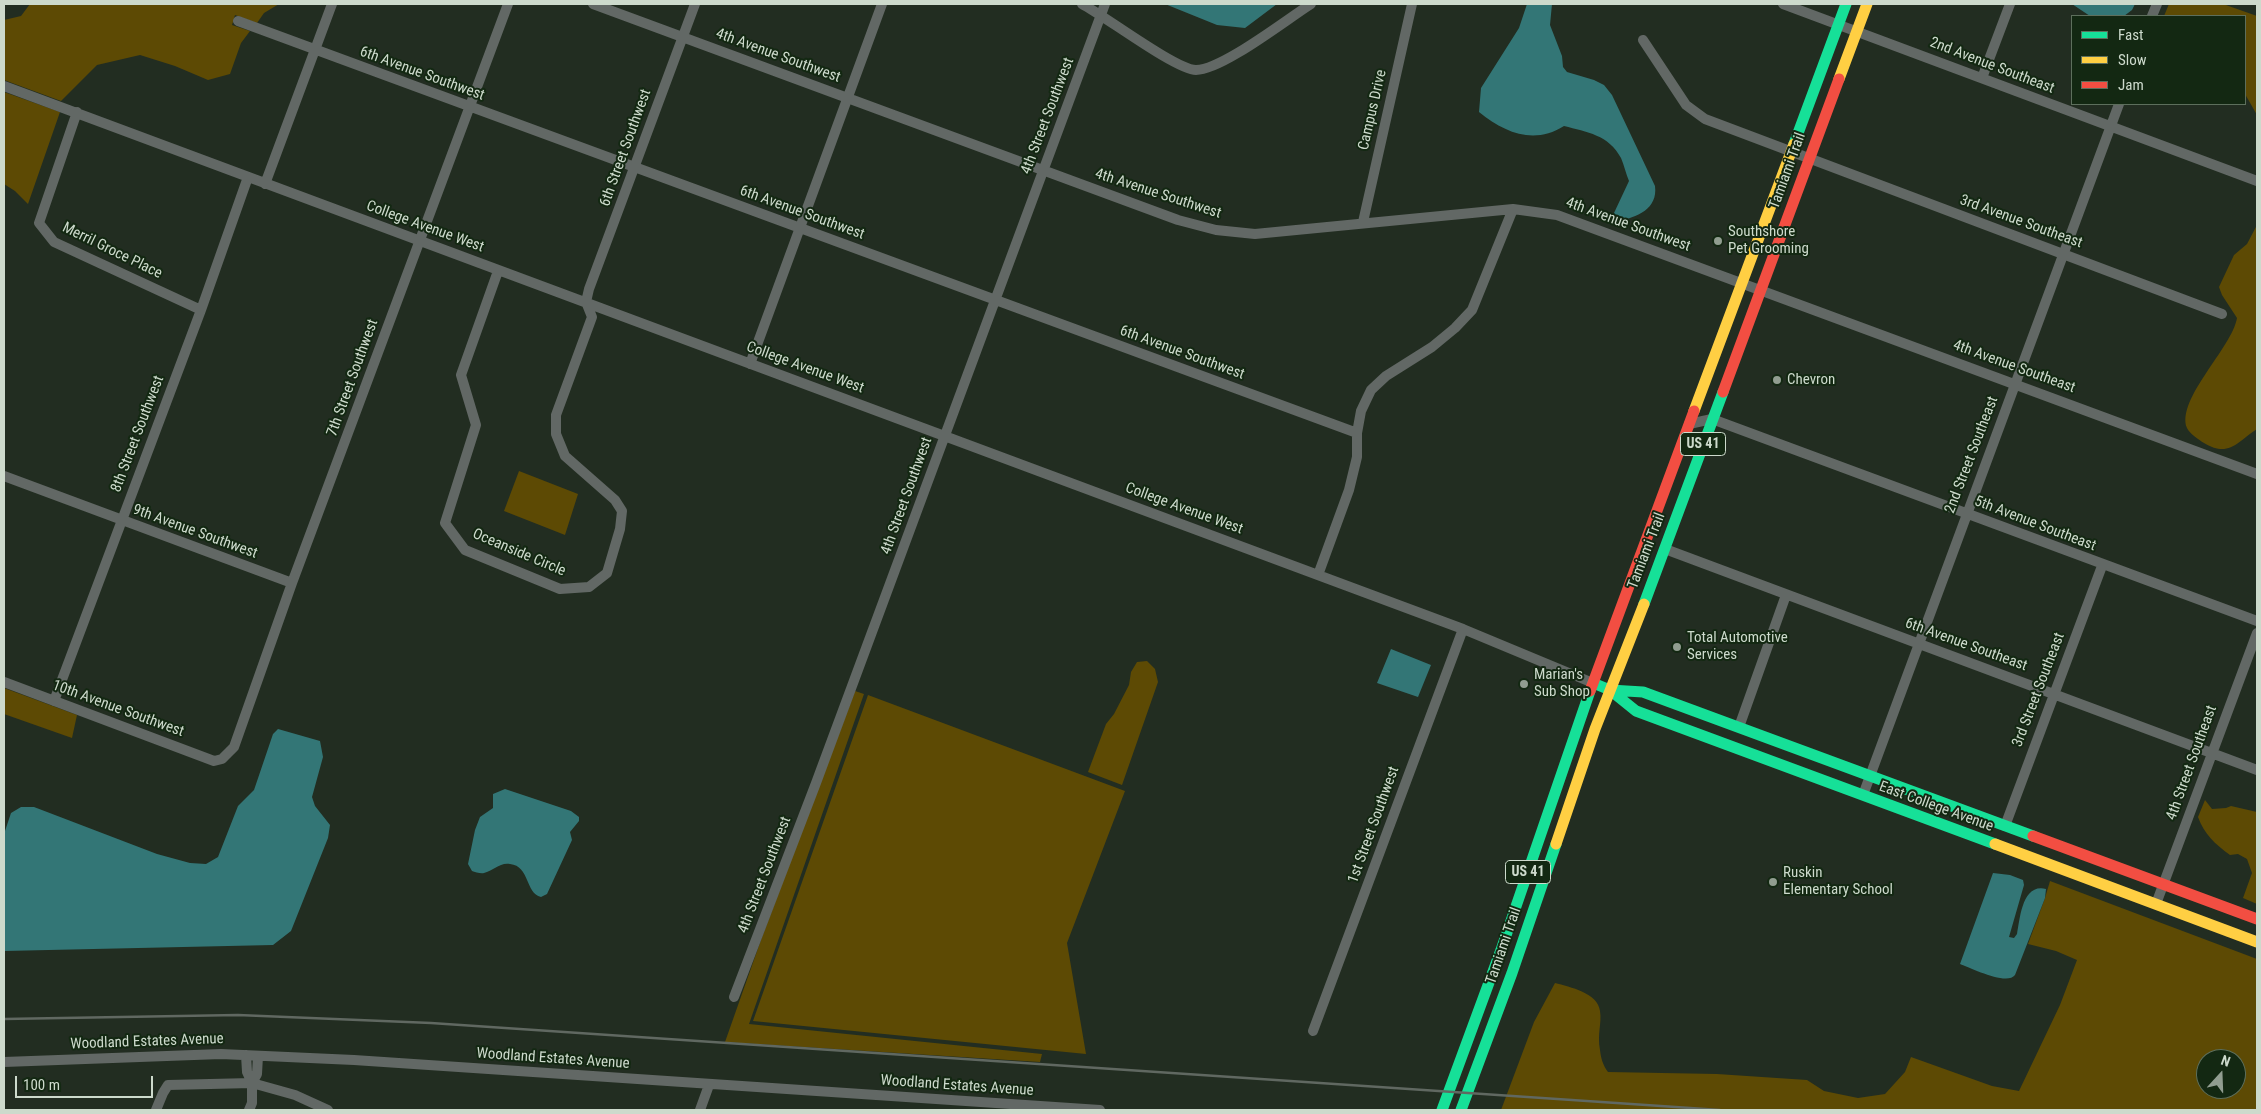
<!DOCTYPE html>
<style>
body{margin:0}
#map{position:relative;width:2261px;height:1114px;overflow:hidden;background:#222d21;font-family:"Roboto Condensed",sans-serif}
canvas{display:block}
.frame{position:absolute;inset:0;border:5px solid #cddacc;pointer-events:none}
.legend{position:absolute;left:2071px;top:15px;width:175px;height:90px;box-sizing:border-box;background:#132812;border:1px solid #5d6f5c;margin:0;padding:6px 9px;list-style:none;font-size:15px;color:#cddacc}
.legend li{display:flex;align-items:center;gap:10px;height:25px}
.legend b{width:25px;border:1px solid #5d6f5c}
.north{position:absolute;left:2196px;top:1049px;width:50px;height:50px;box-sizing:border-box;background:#132812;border:1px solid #5d6f5c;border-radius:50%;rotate:20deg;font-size:14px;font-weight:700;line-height:20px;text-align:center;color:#cddacc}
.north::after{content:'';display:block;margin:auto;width:18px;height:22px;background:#919d90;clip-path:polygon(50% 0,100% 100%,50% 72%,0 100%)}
.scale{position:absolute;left:15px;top:1076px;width:138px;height:22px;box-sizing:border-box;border:2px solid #cddacc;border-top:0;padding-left:6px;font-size:15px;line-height:18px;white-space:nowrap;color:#cddacc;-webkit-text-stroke:4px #132812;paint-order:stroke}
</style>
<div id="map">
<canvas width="2261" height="1114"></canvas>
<div class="frame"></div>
<ul class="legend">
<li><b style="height:6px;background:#16e098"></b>Fast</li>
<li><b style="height:6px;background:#ffcf43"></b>Slow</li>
<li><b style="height:6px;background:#f24e42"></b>Jam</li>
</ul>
<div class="north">N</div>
<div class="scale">100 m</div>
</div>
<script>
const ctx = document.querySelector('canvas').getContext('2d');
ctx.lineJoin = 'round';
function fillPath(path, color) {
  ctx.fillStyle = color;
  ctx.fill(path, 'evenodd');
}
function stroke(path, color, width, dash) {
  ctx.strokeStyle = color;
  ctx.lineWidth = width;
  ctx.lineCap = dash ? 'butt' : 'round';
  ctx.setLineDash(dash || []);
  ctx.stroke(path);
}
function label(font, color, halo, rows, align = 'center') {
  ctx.font = font + ' "Roboto Condensed",sans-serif';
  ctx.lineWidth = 4;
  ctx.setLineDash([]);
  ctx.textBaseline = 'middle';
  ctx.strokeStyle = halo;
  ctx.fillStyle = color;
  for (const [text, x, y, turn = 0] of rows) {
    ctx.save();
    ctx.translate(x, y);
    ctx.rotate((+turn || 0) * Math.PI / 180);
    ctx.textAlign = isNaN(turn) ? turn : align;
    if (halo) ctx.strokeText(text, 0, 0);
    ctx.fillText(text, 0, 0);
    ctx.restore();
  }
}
fillPath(new Path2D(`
 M30,4H279L264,13L257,23L235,15L232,25L250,31L241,43L230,74L208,80L175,66L140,55L97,65L61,101L4,80V20L21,16Z
 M2169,4H2223L2257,16V115L2245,94V16H2164Z
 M4,92L60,112L28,204L15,191L4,184Z
 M2257,225V429C2237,442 2229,458 2204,443C2199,440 2189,433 2187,428C2176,399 2232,348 2237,318L2222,295L2219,287L2234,255L2247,244Z
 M519,471L578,494L565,535L504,511Z
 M1147,661L1155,669L1158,682L1122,785L1088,772L1106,724L1114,714L1129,685L1131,672L1137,662Z
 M4,688L77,715L72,738L4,714Z
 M855,691L864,694L749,1024L1042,1054L1040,1062L725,1042L762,937Z
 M868,695L1125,791L1067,943L1086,1054L753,1021Z
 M2205,800L2212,809L2226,808L2231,806L2257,812V904L2243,898L2252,873L2247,859L2238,854L2230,855C2215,844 2204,834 2198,817Z
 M2050,881L2257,959V1110H1501L1534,1022L1555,983C1570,987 1598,993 1600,1011C1602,1023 1597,1034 1600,1050C1601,1059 1603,1065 1608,1072L1717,1074L1807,1080L1824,1091L1858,1098L1885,1094L1905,1072L1911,1057L1992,1086L2019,1091L2060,1005L2077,960L2056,951L2028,944L2045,898ZM2206,1059H2236V1089H2206Z`), '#5d4a04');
fillPath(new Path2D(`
 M1165,4H1277L1245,28L1217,25Z
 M1527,4H1552L1550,25L1562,56L1563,67L1567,72L1594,80L1604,85L1612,95L1655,186C1658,209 1637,217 1619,221L1614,213L1629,181C1626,174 1624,165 1621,158C1609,135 1587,132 1564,126C1534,145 1505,133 1479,112L1481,88L1519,28Z
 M2072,4H2135L2132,10L2124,16H2090Z
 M1391,649L1431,665L1418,697L1377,683Z
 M278,729L320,741L323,757L312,797L315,806L330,825L328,838L291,931L273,945L4,951V834L11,813L21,807H34L157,854L190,863L206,864L218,857L238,806L254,790L273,734Z
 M505,789L571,811L579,817V821L570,832L572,840L547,894L541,897C525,893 530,866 510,864C500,862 493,871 484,873C481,874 475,872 472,871L468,864L475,830L480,817L493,808V794Z
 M1993,873L2010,875L2023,880L2024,885L2009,937L2014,938L2017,934C2020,919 2022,883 2046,889L2045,898L2015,975C2007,986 1971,968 1960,964Z`), '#337676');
stroke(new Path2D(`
 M593,4L1178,220L1216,230L1255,234L1513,209L1557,215L2257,474
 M1082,4C1105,16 1176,70 1196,70C1222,70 1287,19 1311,4
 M1783,4L2257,181
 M2152,16L2157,4
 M238,21L1357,433
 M1643,40L1686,105L1705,119L2222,314
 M1982,78L2010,4
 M4,86L1463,629L1593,683
 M77,112L39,223L54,242L201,310
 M265,184L332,4
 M1363,222L1412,4
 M498,271L461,375L476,425L445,523L465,550L560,589L589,587L607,573L620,529L622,511L615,500L565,456L556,434V415L592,317L586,302L589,289L695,4
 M750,364L882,4
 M1689,424L1712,419L2257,621
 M4,476L292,583
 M1665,549L2257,770
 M1318,575L1349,490L1357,457V433L1361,411L1371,390L1386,376L1432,347L1455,328L1472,310L1513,209
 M4,682L214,761L222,759L234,747L292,583L508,4
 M54,701L201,310L248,177
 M1739,727L1786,595
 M1863,795L2119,104
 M2005,826L2102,566
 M2156,904L2257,633
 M734,997L816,783L1105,4
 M1313,1031L1463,629
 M246,1055L247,1072L252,1083
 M4,1062L221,1054L354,1060L1100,1110
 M156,1110L163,1093L168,1085L252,1083L295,1095L328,1110
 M249,1110L252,1103V1083L257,1074L258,1056
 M700,1110L709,1085`), '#626865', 10);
stroke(new Path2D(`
 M1794,144L1846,4
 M1644,604L1723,392
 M1593,683L1610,690L1636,711L1995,844
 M1610,690L1643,692L2033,836
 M1442,1110L1501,950L1590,691
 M1461,1110L1512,973L1556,844`), '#16e098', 11);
stroke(new Path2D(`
 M1839,79L1867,4
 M1694,411L1794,144
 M1556,844L1595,729L1644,604
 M1995,844L2257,942`), '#ffcf43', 11);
stroke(new Path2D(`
 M1723,392L1839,79
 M1590,691L1694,411
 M2033,836L2257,919`), '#f24e42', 11);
stroke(new Path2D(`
 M4,1019L238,1015L431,1023L1720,1110`), '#606861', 2.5);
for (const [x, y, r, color] of [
 [1718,241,5,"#919d90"],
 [1777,380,5,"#919d90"],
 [1677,647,5,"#919d90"],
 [1524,684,5,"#919d90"],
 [1773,882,5,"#919d90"]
]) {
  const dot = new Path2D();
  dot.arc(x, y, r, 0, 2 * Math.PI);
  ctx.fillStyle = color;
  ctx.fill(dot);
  stroke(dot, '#132812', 2);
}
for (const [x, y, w] of [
 [1703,444,45],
 [1528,872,45]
]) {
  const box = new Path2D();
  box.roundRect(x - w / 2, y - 11.5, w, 23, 4);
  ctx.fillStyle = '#132812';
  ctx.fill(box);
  stroke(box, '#cddacc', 1);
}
label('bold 14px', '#cddacc', null, [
 ["US 41",1703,444],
 ["US 41",1528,872]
]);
label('15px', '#cddacc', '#132812', [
 ["4th Avenue Southwest",778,56,20],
 ["2nd Avenue Southeast",1992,66,21],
 ["6th Avenue Southwest",422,74,20],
 ["Campus Drive",1373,110,-77],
 ["4th Street Southwest",1048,116,-69],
 ["6th Street Southwest",626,148,-70],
 ["Tamiami Trail",1788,171,-70],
 ["4th Avenue Southwest",1158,194,18],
 ["6th Avenue Southwest",802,213,20],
 ["3rd Avenue Southeast",2021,222,20],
 ["4th Avenue Southwest",1628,225,20],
 ["College Avenue West",425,227,20],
 ["Merril Groce Place",112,251,26],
 ["6th Avenue Southwest",1182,353,20],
 ["4th Avenue Southeast",2014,367,20],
 ["College Avenue West",805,368,20],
 ["7th Street Southwest",353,378,-70],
 ["8th Street Southwest",138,434,-69],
 ["2nd Street Southeast",1972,455,-69],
 ["4th Street Southwest",907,496,-70],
 ["College Avenue West",1184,509,20],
 ["5th Avenue Southeast",2035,524,21],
 ["9th Avenue Southwest",195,532,20],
 ["Tamiami Trail",1647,551,-69],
 ["Oceanside Circle",519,553,23],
 ["6th Avenue Southeast",1966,645,20],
 ["3rd Street Southeast",2039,690,-69],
 ["10th Avenue Southwest",118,709,20],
 ["4th Street Southeast",2192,763,-70],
 ["East College Avenue",1936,807,20],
 ["1st Street Southwest",1374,825,-70],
 ["4th Street Southwest",765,875,-69],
 ["Tamiami Trail",1504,946,-71],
 ["Woodland Estates Avenue",147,1042,-2],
 ["Woodland Estates Avenue",553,1059,4],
 ["Woodland Estates Avenue",957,1086,4]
]);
label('15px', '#cddacc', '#132812', [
 ["Southshore",1728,232],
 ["Pet Grooming",1728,249],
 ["Chevron",1787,380],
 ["Total Automotive",1687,638],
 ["Services",1687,655],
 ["Marian's",1534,675],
 ["Sub Shop",1534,692],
 ["Ruskin",1783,873],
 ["Elementary School",1783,890]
], 'left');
</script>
